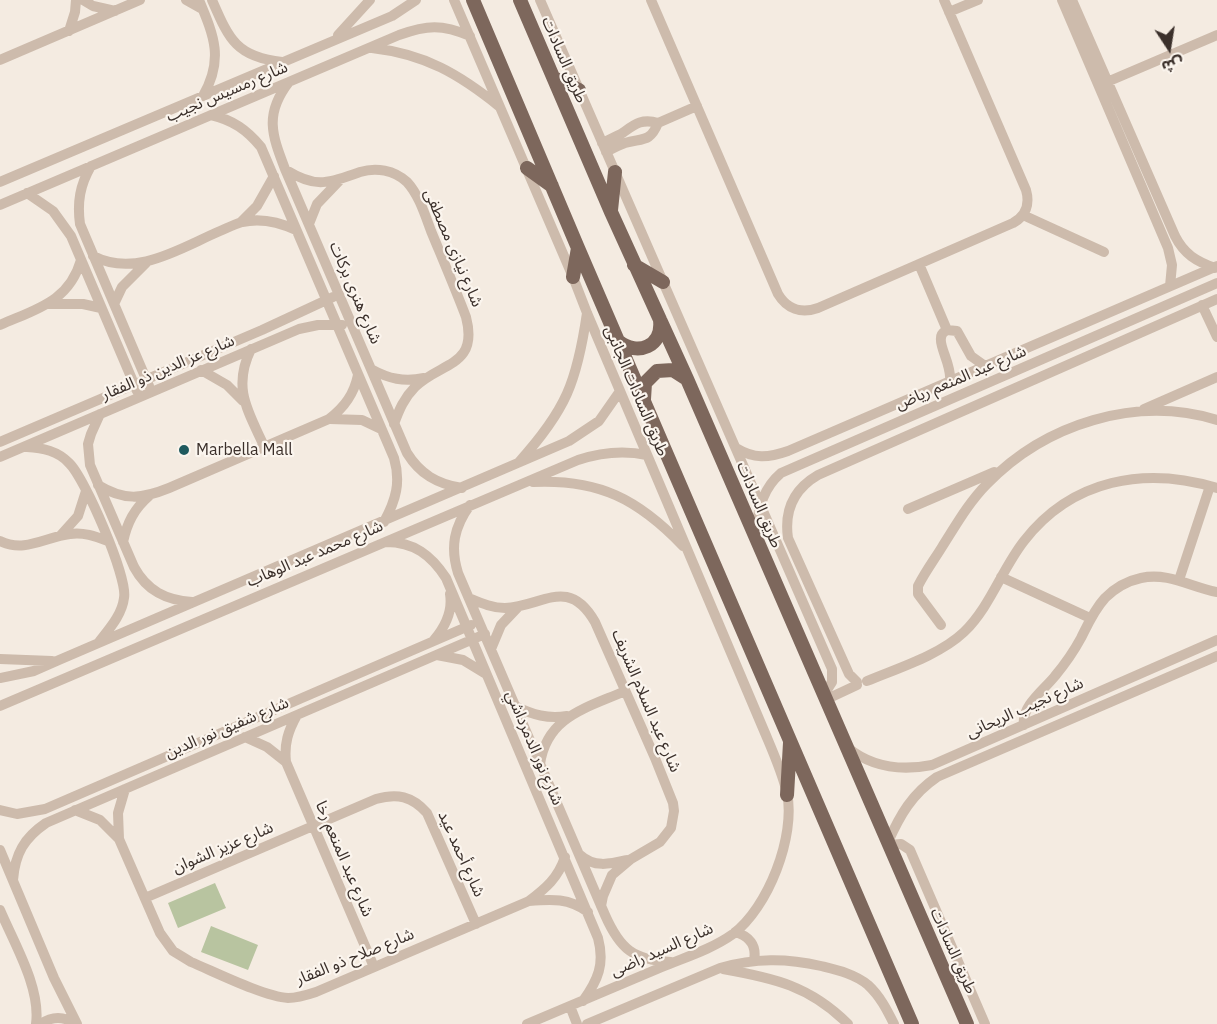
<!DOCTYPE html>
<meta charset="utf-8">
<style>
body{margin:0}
#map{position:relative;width:1217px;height:1024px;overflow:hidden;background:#f4ebe1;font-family:"IBM Plex Sans","Noto Sans Arabic",sans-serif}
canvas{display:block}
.north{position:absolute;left:1139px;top:18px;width:60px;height:60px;-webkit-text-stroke:4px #fbf5ee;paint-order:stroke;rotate:168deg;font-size:16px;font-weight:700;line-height:24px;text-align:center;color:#3b302b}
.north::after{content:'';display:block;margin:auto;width:21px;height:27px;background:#3b302b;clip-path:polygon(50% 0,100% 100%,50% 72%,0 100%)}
</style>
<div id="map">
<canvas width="1217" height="1024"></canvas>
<div class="north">ش</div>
</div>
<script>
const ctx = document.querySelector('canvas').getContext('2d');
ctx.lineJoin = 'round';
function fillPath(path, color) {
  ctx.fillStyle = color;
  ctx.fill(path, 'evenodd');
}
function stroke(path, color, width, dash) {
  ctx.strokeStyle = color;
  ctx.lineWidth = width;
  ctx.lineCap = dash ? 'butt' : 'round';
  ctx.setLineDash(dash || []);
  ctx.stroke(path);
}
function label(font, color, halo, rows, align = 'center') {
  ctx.font = font + ' "IBM Plex Sans","Noto Sans Arabic",sans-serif';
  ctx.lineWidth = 4.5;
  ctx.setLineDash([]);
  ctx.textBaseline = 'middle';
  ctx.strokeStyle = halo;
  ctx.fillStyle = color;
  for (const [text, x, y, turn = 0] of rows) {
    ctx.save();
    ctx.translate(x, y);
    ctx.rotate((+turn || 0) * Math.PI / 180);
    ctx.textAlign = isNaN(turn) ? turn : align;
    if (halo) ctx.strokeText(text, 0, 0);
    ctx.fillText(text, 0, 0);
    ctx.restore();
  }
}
fillPath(new Path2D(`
 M215,883L226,908L178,928L168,903Z
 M211,926L258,945L248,970L201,952Z`), '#b8c4a0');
stroke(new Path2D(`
 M83,0L93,6L115,11
 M186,0L202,9
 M199,0C214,36 224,59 203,96
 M212,0C229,39 236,57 282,62
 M454,0L573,277L587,313L765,733C773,752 782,772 787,793C796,836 768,908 733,934C712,949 686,957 662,967C617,986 572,1005 527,1024
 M540,0L832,669V682L823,696
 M651,0L778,294C787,309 801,314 818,308L1013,223C1026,216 1030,204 1026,190L944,0
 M1062,0L1168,248L1172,265L1170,286
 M1072,0L1175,236C1184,254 1196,261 1215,268
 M949,12L978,0
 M69,31L75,12L76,0
 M338,35L370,0
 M372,48C425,54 459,74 500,107
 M0,60L140,0
 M289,82C264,114 272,135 285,169L407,453C420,474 437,484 462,488
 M1107,82L1217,35
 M211,115C233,120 247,130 261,147L394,458C401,482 396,500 384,522
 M602,143C608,140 615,137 621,134C634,125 641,118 658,123L697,106
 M606,152C612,149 619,145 625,143C642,138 650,143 658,123
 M91,166C80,185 77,202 80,224L149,386
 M286,170C317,189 328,183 360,172C376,167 394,170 407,182C419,195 425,215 431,231C443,260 455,288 466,317C479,367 440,362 415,387C404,398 399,410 394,424
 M0,182L392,16L416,0
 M27,193L53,211L71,236L137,391
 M0,205L399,35C427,25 442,24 470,36
 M1023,215L1104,252
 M241,222L257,206L274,176
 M309,224L317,204L339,181
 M93,256C136,278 180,248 220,231C227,228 235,224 242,222C260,218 279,222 296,230
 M919,264L947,330
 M49,304H83L101,308
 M114,304L122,287L146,263
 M1202,305L1217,337
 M0,325C36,309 69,302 81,260
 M251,349C232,388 248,411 264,446
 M371,369C389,379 404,382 424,378
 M201,370L227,385L243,401
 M950,381C952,366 939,347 941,338C941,333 944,332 947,330L957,331L971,356L985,366
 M1144,409L1217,377
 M100,414L91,434L88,444L90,465L134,567C147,591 166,600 192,602
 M330,419L362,420L381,429
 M0,442L262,330L333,297
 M27,447C43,448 58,451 69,463C85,478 128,578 124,598C122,615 109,629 99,642
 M736,448C754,459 768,458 788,451L1217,266
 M0,457L299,329L318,325H342
 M519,462C566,410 577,382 587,313
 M533,482C599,479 638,499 683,546
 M98,485C124,501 142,499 169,488L329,419C345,407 354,394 358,375
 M470,505C454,527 450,547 458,573L605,915C620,949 633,960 671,962
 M908,509L994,472
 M754,535C759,511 761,490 781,473L1217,283
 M60,536L78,516L86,491
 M0,541C25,553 45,537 70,534C83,532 95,536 108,541
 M123,542C127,523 134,509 149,496
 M386,542C414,542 431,555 446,578L598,938C605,964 598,980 583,1001
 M1001,577L1090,618
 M1179,580L1210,486
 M469,598C481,603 492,608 505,608C542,607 568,575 595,622L655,758L673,803L674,811L671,828L660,842L631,859L612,875L603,896L601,906
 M941,625L918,594V586C925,572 934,560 942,547C956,525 969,502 987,484C1045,424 1136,395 1217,420
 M434,640C445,627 453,612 450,594
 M491,649L501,625L519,606
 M437,655L463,660L486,674
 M0,659L52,661
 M0,678L34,671L59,660L569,441L599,421L620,391
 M867,681C898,668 940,655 964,632C990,607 1002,569 1024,541C1072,479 1145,466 1217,488
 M857,682L849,674L788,538C784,510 794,489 818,475L1217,299
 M825,700L857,685
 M0,706L578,460C602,452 623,450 647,455
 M515,706C533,715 548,719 567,716
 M297,715C288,731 284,744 286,762L374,967
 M1024,725C1021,706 1044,690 1055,676C1065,664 1074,651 1081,638C1088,624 1094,610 1105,598C1114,589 1127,581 1141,578C1168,572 1191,587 1217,592
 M245,737L267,747L286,762
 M847,747C872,768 901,771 932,765L1217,640
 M540,764C547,716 587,708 625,691
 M125,789L118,813L119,839L160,933L173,951L191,962C215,972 265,997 288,998C298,998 307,995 316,992L529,901C546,888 558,878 565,857
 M0,810L17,814L45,809L471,625
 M75,810L100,820L119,839
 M888,842C900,815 912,794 937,777L1217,656
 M889,845L901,844L910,850L985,1024
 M0,850L54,978L77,1024
 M580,855C594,868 610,864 627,860
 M13,880C15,854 24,838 46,823L485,634
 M145,898L376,799C397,793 412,796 427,813L476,924
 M529,901C552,899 569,898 588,912
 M0,910C14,943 41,988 36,1024
 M735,932C749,936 757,945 754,960
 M723,969C774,978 810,986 848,1024
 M570,1006L577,1024
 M41,1024C52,1016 64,1016 75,1024
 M587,1024L720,968C755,958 786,958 821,966C837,970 855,974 868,985C880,996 887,1010 894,1024`), '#cdbbac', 10);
stroke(new Path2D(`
 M473,0L578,248L912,1024
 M520,0L611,212L687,379L967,1024
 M554,78L579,90
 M527,168L552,186
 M611,210L615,172
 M634,265L663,282
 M573,277L578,248
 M618,341C638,357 663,346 660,320
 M644,399L645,383L657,371L673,370L687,379
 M787,795L790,743`), '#7d675c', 14);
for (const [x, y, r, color] of [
 [184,450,6,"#1f5a5e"]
]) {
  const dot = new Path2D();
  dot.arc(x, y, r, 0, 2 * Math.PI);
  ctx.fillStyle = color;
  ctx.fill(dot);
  stroke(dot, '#fbf5ee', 2);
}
label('16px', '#3b302b', '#fbf5ee', [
 ["طريق السادات",564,60,67],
 ["شارع رمسيس نجيب",227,92,-23],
 ["شارع نيازى مصطفى",453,248,67],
 ["شارع هنرى بركات",355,293,67],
 ["شارع عز الدين ذو الفقار",168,368,-23],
 ["شارع عبد المنعم رياض",961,378,-23],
 ["طريق السادات الجانبى",636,391,67],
 ["طريق السادات",759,505,67],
 ["شارع محمد عبد الوهاب",315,554,-23],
 ["شارع عبد السلام الشريف",646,701,67],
 ["شارع نجيب الريحانى",1025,708,-24],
 ["شارع شفيق نور الدين",227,728,-23],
 ["شارع نور الدمرداشي",534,748,67],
 ["شارع عزيز الشوان",223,848,-23],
 ["شارع أحمد عيد",461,854,66],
 ["شارع عبد المنعم رخا",344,859,67],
 ["شارع السيد راضى",662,950,-24],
 ["طريق السادات",953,951,66],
 ["شارع صلاح ذو الفقار",355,957,-22]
]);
label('16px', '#3b302b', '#fbf5ee', [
 ["Marbella Mall",196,450]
], 'left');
</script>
